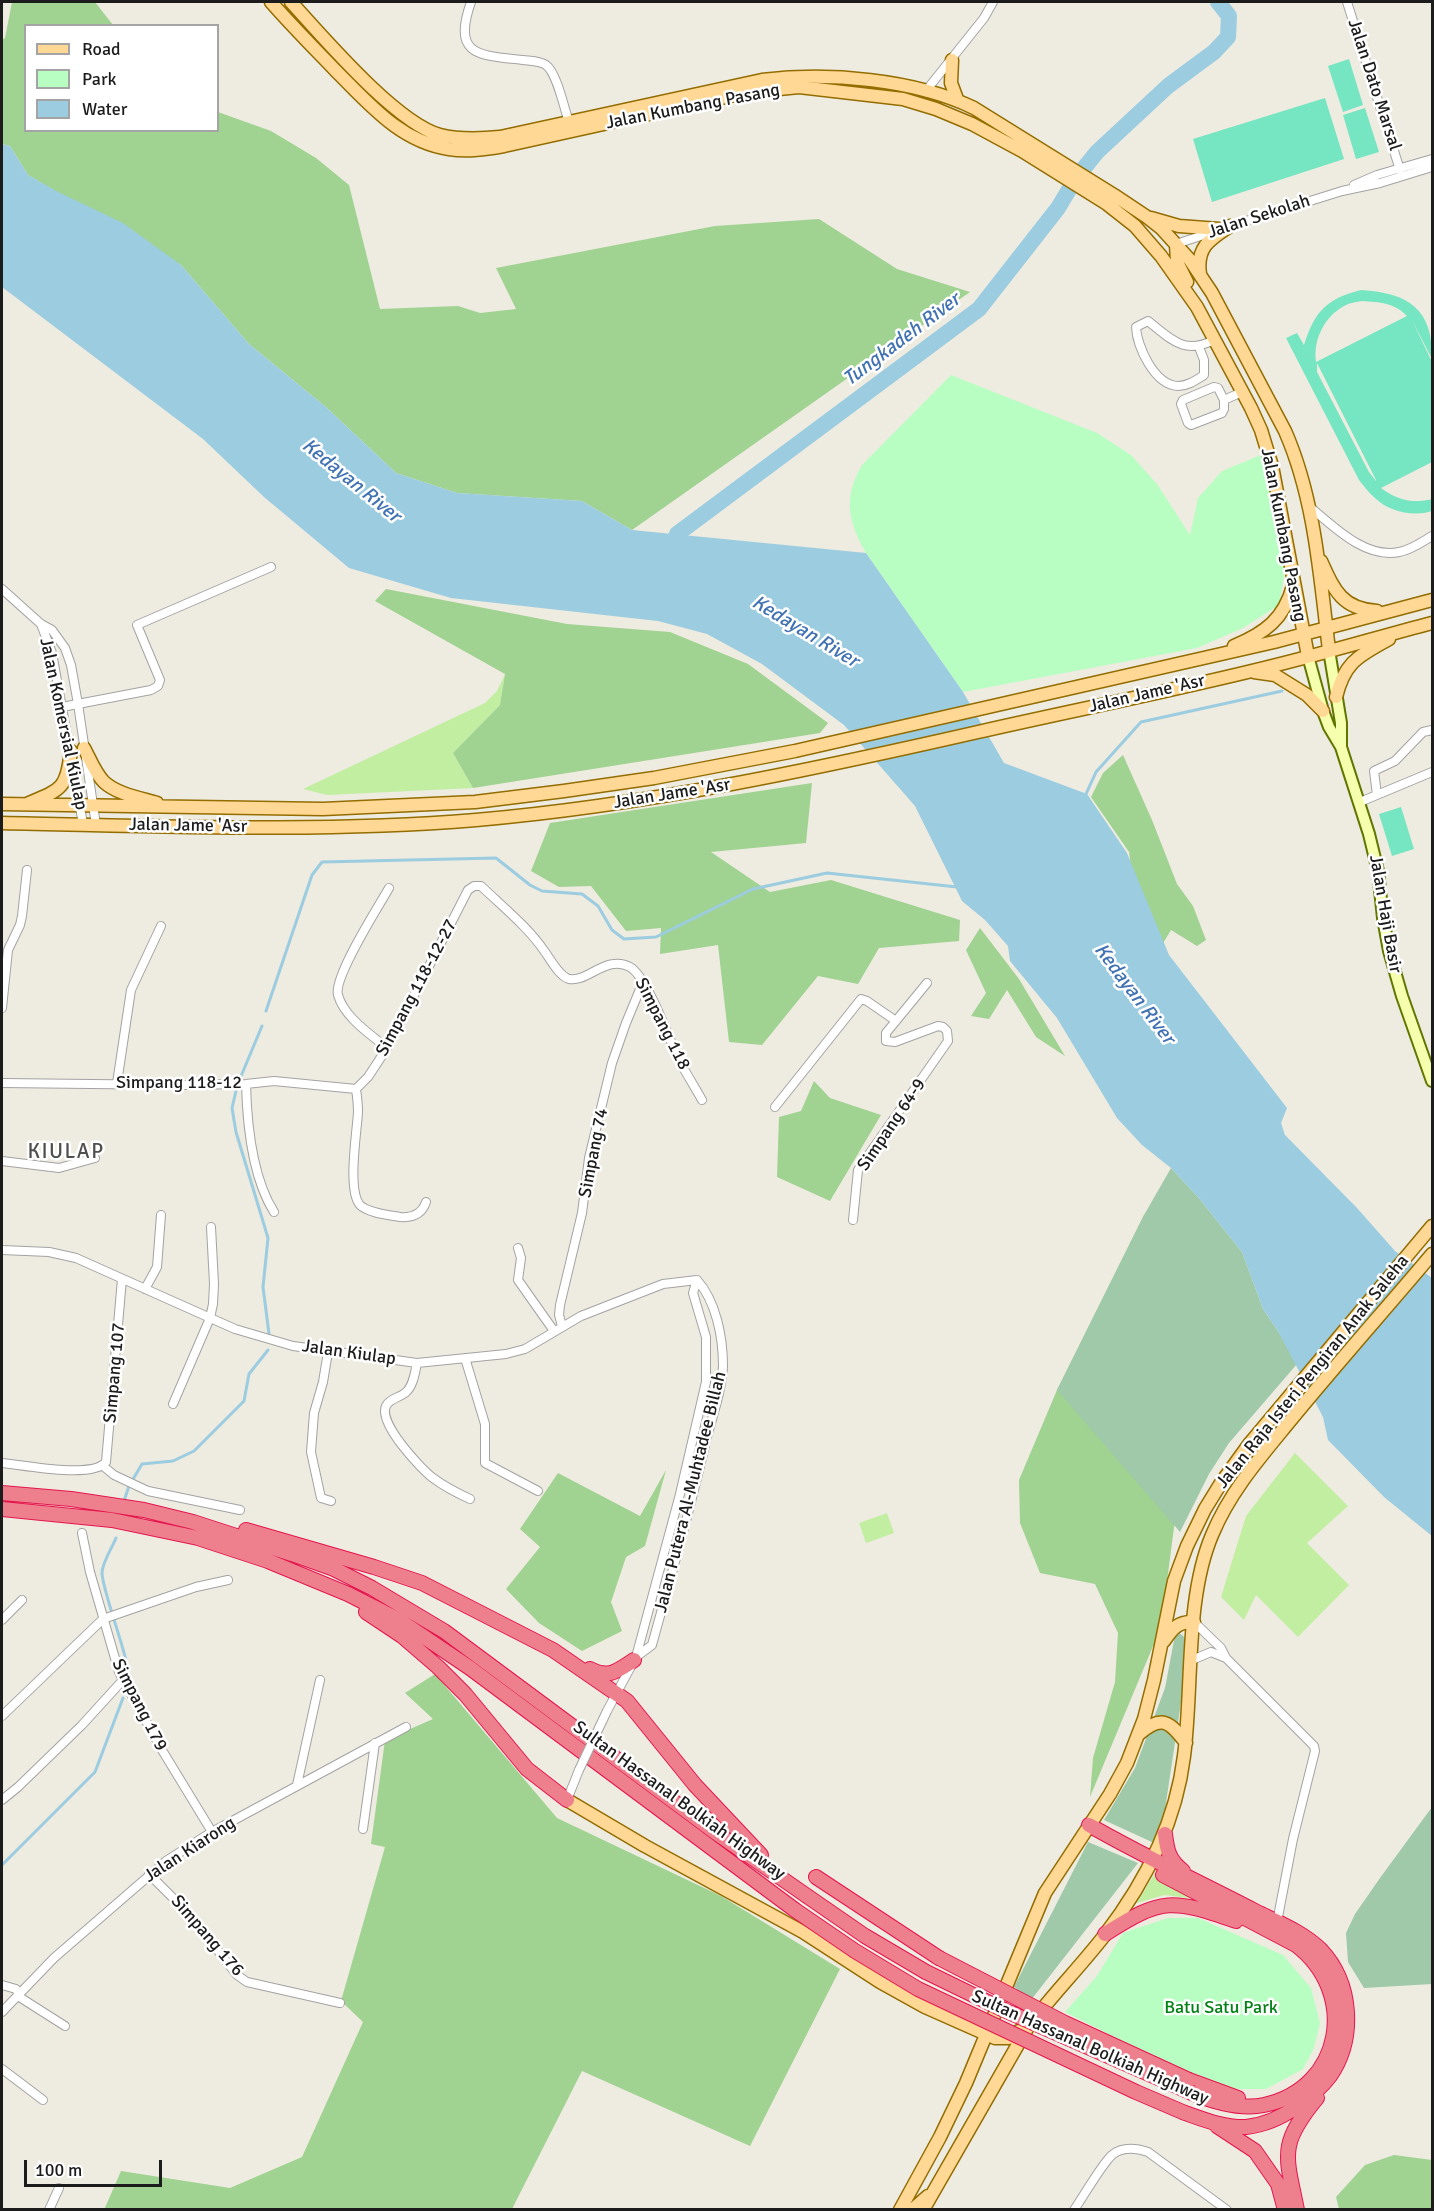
<!DOCTYPE html>
<style>
body{margin:0}
#map{position:relative;width:1434px;height:2211px;overflow:hidden;background:#eeebe0;font-family:Signika,sans-serif}
canvas{display:block}
.frame{position:absolute;inset:0;border:3px solid #1c1c1c;pointer-events:none}
.legend{position:absolute;left:24px;top:24px;width:195px;height:108px;box-sizing:border-box;background:#fff;border:2px solid #a4a4a4;margin:0;padding:8px 10px;list-style:none;font-size:18px;color:#1c1c1c}
.legend li{display:flex;align-items:center;gap:12px;height:30px}
.legend b{width:30px;border:2px solid #a4a4a4}
.scale{position:absolute;left:24px;top:2160px;width:138px;height:27px;box-sizing:border-box;border:3px solid #1c1c1c;border-top:0;padding-left:8px;font-size:18px;line-height:21px;white-space:nowrap;color:#1c1c1c;-webkit-text-stroke:4px #fff;paint-order:stroke}
</style>
<div id="map">
<canvas width="1434" height="2211"></canvas>
<div class="frame"></div>
<ul class="legend">
<li><b style="height:8px;background:#ffd895"></b>Road</li>
<li><b style="height:16px;background:#b8fec2"></b>Park</li>
<li><b style="height:16px;background:#9ccce0"></b>Water</li>
</ul>
<div class="scale">100 m</div>
</div>
<script>
const ctx = document.querySelector('canvas').getContext('2d');
ctx.lineJoin = 'round';
function fillPath(path, color) {
  ctx.fillStyle = color;
  ctx.fill(path, 'evenodd');
}
function stroke(path, color, width, dash) {
  ctx.strokeStyle = color;
  ctx.lineWidth = width;
  ctx.lineCap = dash ? 'butt' : 'round';
  ctx.setLineDash(dash || []);
  ctx.stroke(path);
}
function label(font, color, halo, rows, align = 'center') {
  ctx.font = font + ' Signika,sans-serif';
  ctx.lineWidth = 5;
  ctx.setLineDash([]);
  ctx.textBaseline = 'middle';
  ctx.strokeStyle = halo;
  ctx.fillStyle = color;
  for (const [text, x, y, turn = 0] of rows) {
    ctx.save();
    ctx.translate(x, y);
    ctx.rotate((+turn || 0) * Math.PI / 180);
    ctx.textAlign = isNaN(turn) ? turn : align;
    if (halo) ctx.strokeText(text, 0, 0);
    ctx.fillText(text, 0, 0);
    ctx.restore();
  }
}
fillPath(new Path2D(`
 M505,674L500,705L453,753L473,788L327,795L303,789L485,703L497,691Z
 M1295,1453L1348,1506L1307,1543L1349,1585L1298,1637L1256,1595L1244,1620L1221,1597L1246,1516Z
 M887,1513L894,1533L866,1543L859,1523Z
 M1155,1873L1206,1900L1164,1895L1137,1903Z`), '#c1eea1');
fillPath(new Path2D(`
 M12,2H95L113,25L26,26V130H218V112L271,131L316,158L349,185L380,309L458,306L480,313L516,309L496,268L715,226L819,219L897,269L970,292L632,530L582,501L457,493L396,473L327,408L249,344L181,265L28,175L10,146L2,144V40L5,38Z
 M386,589L567,624L670,632L748,664L828,723L820,733L473,788L453,753L500,705L505,674L375,601Z
 M1123,755L1152,820L1177,884L1193,906L1206,940L1197,946L1171,930L1162,945L1134,888L1129,852L1091,797L1103,773Z
 M812,783L806,843L711,852L770,892L831,880L960,920L959,941L879,948L858,984L818,976L762,1045L729,1042L718,945L660,954L661,928L626,931L591,886L559,887L531,871L550,823Z
 M980,928L1019,979L1065,1056L1036,1037L1007,990L989,1019L971,1016L986,993L966,950Z
 M814,1081L830,1098L881,1115L830,1201L777,1177L779,1117L801,1111Z
 M1144,1215L1175,1520L1161,1627L1090,1797L1093,1758L1115,1682L1118,1633L1095,1584L1040,1573L1020,1523L1019,1480L1057,1390Z
 M666,1470L645,1546L626,1557L611,1602L622,1631L582,1651L539,1623L506,1589L540,1547L520,1529L558,1473L640,1516Z
 M435,1674L557,1818L721,1896L840,1969L750,2146L582,2071L512,2209L104,2210L121,2171L230,2188L302,2157L363,2022L341,2001L385,1847L371,1844L385,1740L433,1719L405,1693Z
 M1394,2155L1432,2160V2209H1339L1336,2197L1365,2165Z`), '#a0d291');
fillPath(new Path2D(`
 M1171,1168L1198,1197L1242,1252L1263,1309L1278,1331L1297,1364L1229,1443L1209,1474L1180,1532L1057,1390L1144,1215Z
 M1176,1630L1190,1642L1164,1816L1154,1843L1104,1820L1135,1768L1165,1688Z
 M1432,1807V1984L1364,1988L1348,1962L1346,1933L1355,1914L1380,1878Z
 M1088,1842L1138,1863L1031,2000L1014,1987Z`), '#9fc9a9');
fillPath(new Path2D(`
 M951,375L1097,433L1131,455L1157,484L1190,535L1198,498L1222,471L1263,454L1286,565L1279,605L1243,628L1197,648L963,692L866,553C848,522 843,497 862,465Z
 M1168,1918H1198L1283,1955L1311,1988L1320,2023L1314,2048L1303,2069L1266,2089H1235L1192,2076L1065,2012L1097,1976L1123,1933Z`), '#b8fec2');
fillPath(new Path2D(`
 M1349,59L1363,105L1343,112L1328,66Z
 M1325,98L1344,159L1212,202L1193,139Z
 M1365,108L1379,152L1356,159L1343,115Z
 M1361,290C1409,293 1433,309 1432,359L1412,320L1432,362V462L1381,488C1397,500 1413,504 1432,499V511C1414,517 1389,512 1375,498C1369,493 1364,486 1359,480L1286,338L1297,333L1304,345C1315,311 1326,299 1361,290ZM1362,301C1379,302 1395,303 1407,316L1316,362C1313,340 1324,317 1344,306C1349,303 1356,302 1362,301ZM1317,363L1376,480V481L1369,472L1317,372Z
 M1401,807L1414,849L1392,856L1379,814Z`), '#76e5c2');
fillPath(new Path2D(`
 M2,144L10,146L28,175L58,192L123,223L181,265L249,344L327,408L396,473L457,493L582,501L632,530L866,553L963,692L1004,763L1087,794L1127,853L1169,955L1287,1108L1281,1123L1285,1135L1357,1208L1395,1251L1432,1278V1536L1384,1497L1328,1440L1323,1417L1278,1331L1263,1309L1242,1252L1198,1197L1171,1168L1142,1145L1117,1118L1057,1018L1010,961L1008,946L985,920L962,901L915,806L844,725L762,664L707,634L658,621L451,598L349,568L264,497L203,439L2,287Z`), '#9ccce0');
stroke(new Path2D(`
 M1085,796L1096,772L1141,722L1282,691
 M266,1011L312,875L322,862L496,858L530,885L542,891L582,894L598,906L612,930L624,939L656,937L753,889L827,873L957,887
 M239,1081L262,1026
 M236,1091L232,1108L236,1132L268,1238L263,1287L269,1334
 M124,1501L129,1486L142,1464L173,1461L194,1451L244,1401L249,1374L268,1350
 M116,1538C112,1548 102,1563 102,1573C103,1595 133,1667 128,1681
 M2,1865L95,1772L123,1698`), '#9ccce0', 3);
stroke(new Path2D(`
 M669,554L677,534L979,309L1058,208L1076,178L1097,152L1168,86L1214,52L1228,37L1229,16L1218,2`), '#9ccce0', 16);
const minor = new Path2D(`
 M471,2C452,56 478,55 523,60C530,61 540,61 546,65C557,73 564,108 569,122
 M1347,2L1400,170
 M925,92L984,18L993,2
 M1354,185L1377,175L1432,159
 M1227,227L1342,191L1380,183L1432,167
 M1176,244L1213,232
 M1199,347L1204,360V375C1196,380 1188,386 1178,386C1154,385 1137,346 1136,327L1148,321C1172,340 1184,355 1214,340
 M1224,400V409L1222,413L1191,425L1188,423L1181,404L1183,400L1214,387L1218,388L1224,400L1242,392
 M1310,507C1333,526 1365,559 1399,552C1411,550 1422,542 1432,536
 M2,589L41,624L52,630L65,648L71,665L78,704L96,825
 M41,624L52,653L83,824
 M62,707L151,690L158,686L160,680L137,625L271,567
 M1377,795L1374,771L1395,761L1423,732L1432,730
 M1360,802L1432,772
 M2,1008L8,950L20,925L22,916L27,870
 M387,1048C370,1034 344,1017 338,995C333,977 379,906 389,888
 M2,1083L180,1085L246,1084L274,1081L356,1089
 M117,1083L131,990L161,926
 M246,1084C247,1124 252,1177 274,1212
 M356,1089L368,1077L387,1048L468,890L474,886H481C503,907 528,927 545,952C551,960 559,976 569,979C587,983 607,954 630,967C648,978 669,1039 679,1060C686,1073 694,1086 702,1100
 M356,1089C357,1096 358,1104 358,1112C357,1132 347,1190 360,1205C368,1213 389,1215 400,1217C413,1218 422,1214 426,1202
 M775,1107L861,999L867,1001L896,1021
 M2,1161L59,1168L95,1158
 M853,1220L858,1170L948,1041L947,1031L943,1027L938,1026L895,1042L886,1041V1033L927,983
 M518,1248L521,1258L518,1280L554,1331
 M2,1250L49,1252L76,1258L235,1329L293,1346L417,1363L506,1354L525,1349L581,1316L663,1284L697,1280
 M145,1289L157,1267L161,1215
 M562,1326L559,1315L560,1305L582,1213L589,1158L612,1063L626,1023L643,982
 M328,1352L323,1382L314,1413L311,1452L321,1498L331,1501
 M465,1358L485,1424V1463L538,1491
 M417,1363C415,1373 413,1387 405,1393C399,1398 390,1398 386,1406C378,1423 420,1468 433,1478C445,1487 457,1493 470,1499
 M173,1404L210,1318L213,1304L214,1284L211,1227
 M2,1463C23,1465 92,1479 106,1462L122,1279
 M103,1466L114,1475L148,1491L240,1510
 M82,1533L90,1572L119,1672L162,1750L212,1832
 M2,1620L22,1600
 M1194,1622L1221,1648L1226,1658L1314,1746L1315,1751L1293,1839L1277,1922
 M636,1657L652,1645C671,1576 691,1507 707,1437C713,1415 722,1389 723,1366C723,1337 716,1301 697,1280
 M1192,1660L1211,1652L1226,1658
 M607,1711L636,1657L680,1494L706,1382V1337L693,1293L697,1280
 M2,1716L103,1619L196,1587L228,1580
 M297,1785L320,1680
 M2,1800L18,1787L82,1725L123,1680
 M567,1800L579,1770
 M363,1829L375,1743
 M149,1874L191,1916L237,1975L247,1982L340,2003
 M2,1985L16,1989L21,1998L65,2026
 M2,2012L54,1958L166,1861L212,1832L406,1727
 M2,2069L43,2100
 M49,2210L59,2188
 M1074,2210C1083,2197 1102,2164 1112,2155C1123,2146 1136,2148 1148,2152L1227,2210`);
const secondary = new Path2D(`
 M1329,650L1341,723V746
 M1308,656L1323,711L1329,727L1341,747L1369,834L1378,871L1383,918L1389,951L1402,996L1432,1081`);
const primary = new Path2D(`
 M271,2C292,26 315,49 337,72C370,105 401,142 449,149C468,152 486,149 504,146L735,95L759,91L799,87L903,99L936,109L972,124L1022,151L1107,204L1135,226L1161,256L1197,307L1251,408L1261,430L1272,466L1308,656
 M291,2C323,37 396,123 440,135C460,140 480,139 500,137L762,80C828,72 914,79 974,108L1114,195L1147,217L1161,228L1190,260L1212,293L1285,431C1315,499 1320,577 1329,650
 M952,60L951,83L957,99
 M1151,218L1179,226L1219,229
 M1176,244L1177,262L1187,282
 M1200,274C1196,247 1210,239 1230,226
 M1321,561C1334,590 1342,609 1377,611
 M1234,646C1265,633 1284,619 1293,586
 M1254,672L1275,675L1307,695L1323,711
 M1336,697C1345,661 1359,656 1389,639
 M84,748C90,759 95,773 104,782C117,794 140,798 157,803
 M29,803C63,789 66,788 71,751
 M2,804L323,809L475,802L564,791L654,778L795,751L1274,642L1432,600
 M2,823C160,826 318,833 476,820C647,805 811,770 978,732C1083,708 1188,688 1292,661C1339,649 1386,635 1432,623
 M1164,1641C1172,1629 1178,1621 1194,1622
 M1139,1734C1162,1714 1170,1722 1186,1743
 M567,1800L645,1846L803,1932L880,1982L925,2007L995,2038H1009L1019,2031
 M900,2210L940,2137L966,2083L1045,1893L1110,1794L1127,1763L1144,1719L1154,1680L1174,1581L1187,1546L1205,1509L1221,1483L1250,1443L1432,1226
 M912,2210L928,2196
 M923,2210L1028,2027C1052,1995 1080,1967 1104,1936C1145,1883 1176,1822 1184,1756C1193,1686 1185,1599 1212,1535C1229,1494 1257,1461 1285,1427C1333,1368 1384,1311 1432,1254`);
const motorway = new Path2D(`
 M2,1493L71,1499L144,1510L193,1522L292,1554L334,1569L372,1588L444,1631L712,1830L807,1896
 M2,1509L112,1520L198,1538L268,1561L348,1594L399,1620L470,1668L795,1910
 M246,1530L374,1567L422,1583L553,1650L627,1701L695,1785L761,1855
 M366,1612L402,1636L438,1667L465,1694L527,1769L567,1800
 M590,1669C609,1679 617,1671 634,1660
 M1089,1825C1143,1856 1199,1882 1255,1911C1277,1922 1303,1932 1321,1950C1352,1983 1356,2038 1330,2076C1321,2088 1309,2098 1296,2107C1282,2117 1264,2125 1246,2127C1225,2128 1205,2120 1185,2113
 M1165,1834C1167,1851 1169,1860 1183,1871
 M1163,1875L1296,1945C1359,1993 1343,2088 1264,2105C1240,2110 1214,2102 1192,2093
 M816,1877L939,1958
 M1105,1934C1163,1897 1172,1899 1236,1921
 M1189,2080L1238,2098
 M1217,2126L1255,2151L1278,2184L1285,2210
 M1297,2210C1286,2155 1278,2145 1317,2098`);
stroke(minor, '#a3a3a3', 10);
stroke(secondary, '#617600', 14);
stroke(primary, '#946d00', 15);
stroke(motorway, '#e5154e', 16);
stroke(minor, '#fff', 8);
stroke(secondary, '#f5ffae', 10);
stroke(primary, '#ffd895', 12);
stroke(motorway, '#ee808d', 14);
const minorBridge = new Path2D(`
 M579,1770L607,1711`);
const motorwayBridge = new Path2D(`
 M807,1896L865,1936L926,1972L1004,2010L1192,2093
 M795,1910L855,1951L918,1989L1136,2092L1185,2113
 M939,1958L1065,2023L1189,2080`);
stroke(minorBridge, '#a3a3a3', 10, []);
stroke(motorwayBridge, '#e5154e', 16, []);
stroke(minorBridge, '#fff', 8);
stroke(motorwayBridge, '#ee808d', 14);
label('18px', '#1c1c1c', '#fff', [
 ["Jalan Dato Marsal",1374,85,72],
 ["Jalan Kumbang Pasang",693,107,-11],
 ["Jalan Sekolah",1259,217,-18],
 ["Jalan Kumbang Pasang",1283,535,79],
 ["Jalan Jame 'Asr",1147,694,-13],
 ["Jalan Komersial Kiulap",63,724,78],
 ["Jalan Jame 'Asr",672,794,-9],
 ["Jalan Jame 'Asr",188,826,1],
 ["Jalan Haji Basir",1385,914,80],
 ["Simpang 118-12-27",417,988,-62],
 ["Simpang 118",662,1024,63],
 ["Simpang 118-12",179,1083],
 ["Simpang 64-9",892,1125,-56],
 ["Simpang 74",594,1153,-79],
 ["Jalan Kiulap",349,1353,8],
 ["Jalan Raja Isteri Pengiran Anak Saleha",1313,1372,-51],
 ["Simpang 107",115,1373,-85],
 ["Jalan Putera Al-Muhtadee Billah",691,1492,-76],
 ["Simpang 179",139,1705,63],
 ["Sultan Hassanal Bolkiah Highway",679,1801,36],
 ["Jalan Kiarong",190,1850,-33],
 ["Simpang 176",207,1936,49],
 ["Sultan Hassanal Bolkiah Highway",1090,2048,24]
]);
label('18px', '#028215', '#fff', [
 ["Batu Satu Park",1221,2008]
]);
label('italic 20px', '#4172b3', '#fff', [
 ["Tungkadeh River",902,340,-37],
 ["Kedayan River",351,481,39],
 ["Kedayan River",805,632,31],
 ["Kedayan River",1134,994,53]
]);
ctx.letterSpacing = '1.5px';
label('21px', '#4f4f4f', '#fff', [
 ["KIULAP",66,1152]
]);
ctx.letterSpacing = '0px';
</script>
